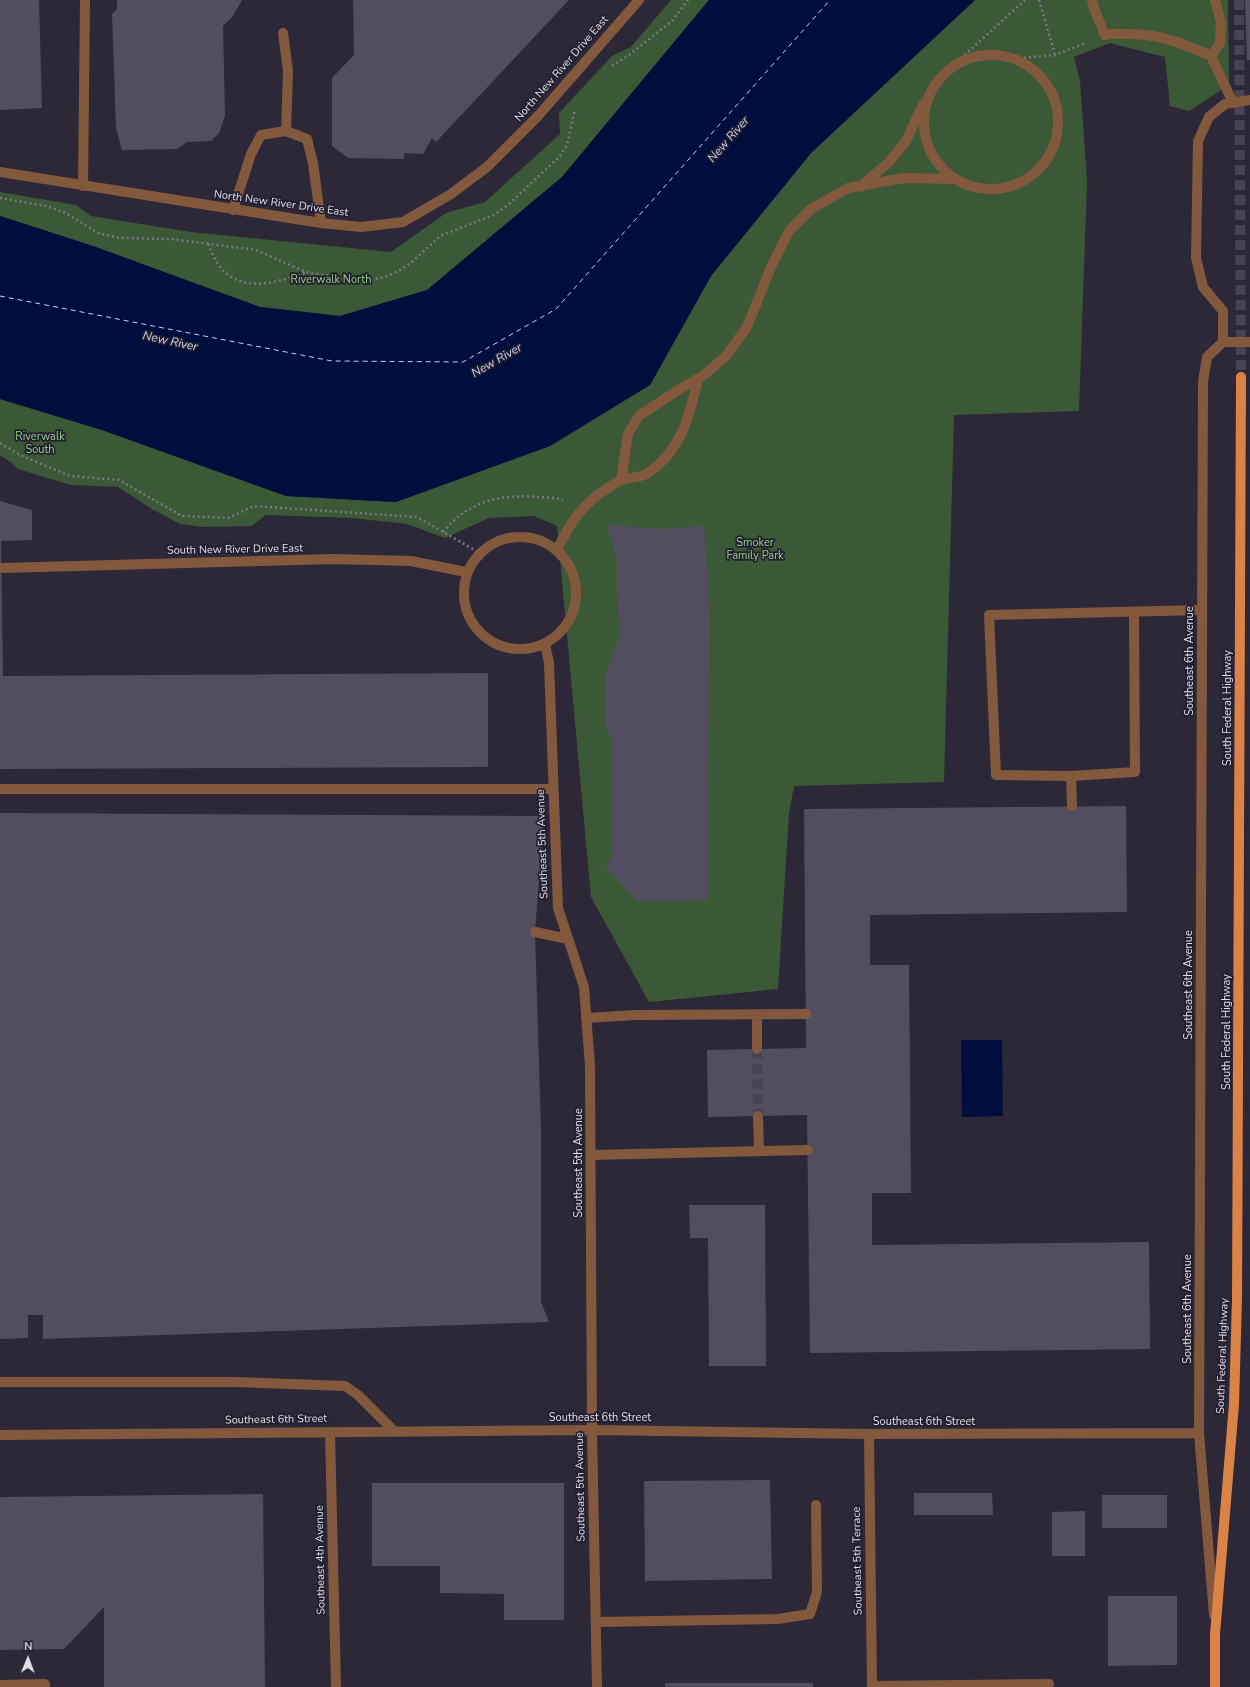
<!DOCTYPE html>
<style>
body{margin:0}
#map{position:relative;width:1250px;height:1687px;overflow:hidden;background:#2c2838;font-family:"Nunito Sans",sans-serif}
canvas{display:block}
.north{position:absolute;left:8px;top:1639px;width:40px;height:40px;-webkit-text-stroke:3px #231e2e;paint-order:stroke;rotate:1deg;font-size:11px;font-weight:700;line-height:16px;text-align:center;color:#e1dfea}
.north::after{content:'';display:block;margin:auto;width:14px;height:18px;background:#e1dfea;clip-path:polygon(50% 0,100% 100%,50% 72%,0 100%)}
</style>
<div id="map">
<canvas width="1250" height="1687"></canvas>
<div class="north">N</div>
</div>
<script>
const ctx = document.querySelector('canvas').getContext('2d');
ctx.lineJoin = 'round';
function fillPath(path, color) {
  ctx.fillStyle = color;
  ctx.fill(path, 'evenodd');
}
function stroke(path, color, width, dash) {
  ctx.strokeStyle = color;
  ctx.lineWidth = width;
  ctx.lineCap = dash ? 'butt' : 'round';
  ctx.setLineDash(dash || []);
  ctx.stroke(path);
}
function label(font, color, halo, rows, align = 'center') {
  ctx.font = font + ' "Nunito Sans",sans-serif';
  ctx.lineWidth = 3.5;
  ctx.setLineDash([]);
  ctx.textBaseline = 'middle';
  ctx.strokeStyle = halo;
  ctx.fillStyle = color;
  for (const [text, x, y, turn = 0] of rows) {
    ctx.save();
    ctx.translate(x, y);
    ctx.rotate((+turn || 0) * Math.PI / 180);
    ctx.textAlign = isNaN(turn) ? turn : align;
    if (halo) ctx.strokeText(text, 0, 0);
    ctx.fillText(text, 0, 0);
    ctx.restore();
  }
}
fillPath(new Path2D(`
 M671,0H709L562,177L427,290L340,316L260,307L93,246L0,216V192L76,205L91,216L191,232L391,252L446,213L485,202L560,134L559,113L612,56L631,47Z
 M975,0H1228L1229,85L1189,111L1170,106L1165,57L1110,43L1074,57L1080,81L1087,182L1079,411L954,415L944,782L794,786L789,813L778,989L649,1002L591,897L557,526L534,516L489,518L445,538L407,524L352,518L266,515L251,526L204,527L180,524L152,509L118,487L71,485L18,469L12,463L0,455V399L102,430L286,496L396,502L550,446L650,385L711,276L811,153Z`), '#3b5936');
fillPath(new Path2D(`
 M709,0H975L811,153L711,276L650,385L550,446L396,502L286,496L102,430L0,399V216L93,246L260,307L340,316L427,290L562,177Z
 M961,1040H1002L1003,1116L962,1117Z`), '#000e3e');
stroke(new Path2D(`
 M0,296L332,361L463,362L556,309L830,0`), '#c3d6f7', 1, [5, 4]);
fillPath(new Path2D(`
 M0,0H39L42,108L0,110Z
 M117,0H242L233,16L223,26L225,116L219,133L211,141L187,142L177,149L122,150L116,128L112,14L117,9Z
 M353,0H569L436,142L432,138L423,154L404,153V159L348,158L332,146V78L354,55Z
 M1245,0H1250V60H1247Z
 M0,501L32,510V540L1,541L3,676L488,673V767L0,769Z
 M607,525L661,529L704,526L710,619L707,900L637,901L605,866L612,858V738L606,729V672L620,636L617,595V560Z
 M1126,806L1127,912L870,915V965H909L911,1193H872V1245L1149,1242L1150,1349L810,1353L807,1115L708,1117L707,1050L806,1048L804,809Z
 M0,813L544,816L535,932L541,1129V1302L549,1322L43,1339V1315H28V1338L0,1339Z
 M689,1205H765L766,1366H709L708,1238H690Z
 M770,1480L772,1579L645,1581L644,1481Z
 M372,1483H564V1620H504V1594L440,1593V1566H372Z
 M914,1493H992L993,1515H914Z
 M263,1494L265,1687H104V1607L64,1649L0,1650V1497Z
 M1102,1495H1167V1528H1102Z
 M1085,1511V1556H1052V1512Z
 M1108,1596H1177V1665L1108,1666Z
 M665,1683H813V1687H665Z`), '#524e5f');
stroke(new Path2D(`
 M757,1049L758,1116`), '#474353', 10, [10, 5]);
stroke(new Path2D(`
 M1239,0L1241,377`), '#474353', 10, [10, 5]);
stroke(new Path2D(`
 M1039,0L1055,55
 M1014,59L1055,55L1086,43
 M612,66L629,55L672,21L688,0
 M946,72L1025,0
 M0,198L46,206L66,213L98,233L119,238L171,239L256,250L306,272L351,279L370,280L385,277L400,270L412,262L440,236L494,215L508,205L560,156L567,145L575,109
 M208,244C212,252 215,261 221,268C243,294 279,282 306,272
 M0,443L20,455L70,476L119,480L182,516L228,518L254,506L417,517L480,553
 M443,532C468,501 500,494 538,497C546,498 555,497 563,500`), '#7a7785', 2.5, [2, 3]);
stroke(new Path2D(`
 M1092,0L1095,11L1105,35C1113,33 1120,34 1127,34C1160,34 1182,43 1211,56L1233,103
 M283,33L288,71L286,131
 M924 122a67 67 0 1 1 134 0a67 67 0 1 1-134 0Z
 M1211,56L1220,43L1221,22L1215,0
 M0,172L321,223L361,227L403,222L451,194L487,167L538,116L639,0
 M83,186L85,0
 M860,187L889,162L906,141L923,104
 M233,210L251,154L261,135L286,131L307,139L313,163L321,223
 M1223,342V311L1203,287L1196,258L1198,141L1209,117L1225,104L1250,100
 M1223,342H1250
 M621,480L628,434L639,416L678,390L704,375L726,356L747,327L771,267L789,231L811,209L848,188L904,178L956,179
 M464 593a56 56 0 1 1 112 0a56 56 0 1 1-112 0Z
 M557,550C569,524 583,503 608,488C612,485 617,482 621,480C629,477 641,478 648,473C682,449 689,418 698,379
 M2,568L333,559L411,561L466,572
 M545,644L549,663L558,908L584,987L590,1066L592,1430L597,1687
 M1071,776L1135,772L1134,612
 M0,789H553
 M1072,806L1071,776L996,775L989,615L1202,610
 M535,932L568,939
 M757,1015V1049
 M586,1018L636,1015L806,1014
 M758,1116L759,1151
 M591,1155L808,1150
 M0,1382H235L345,1386L358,1395L394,1431
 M330,1432L336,1687
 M869,1434L872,1687
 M0,1435L592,1430L869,1434L1199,1433
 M1214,1615L1199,1433L1203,382L1207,357L1223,342
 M596,1622L778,1619L810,1614L817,1592L816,1505
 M0,1685L45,1684V1687
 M872,1686L1049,1684`), '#83593d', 10);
stroke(new Path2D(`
 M1215,1687V1634L1234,1404L1237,1299L1241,377`), '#db8346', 10);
label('11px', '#e1dfea', '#231e2e', [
 ["North New River Drive East",562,69,-49],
 ["North New River Drive East",281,204,8],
 ["South New River Drive East",235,550,-1],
 ["Southeast 6th Avenue",1190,661,-90],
 ["South Federal Highway",1228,708,-90],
 ["Southeast 5th Avenue",543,844,-92],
 ["Southeast 6th Avenue",1189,985,-90],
 ["South Federal Highway",1227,1032,-90],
 ["Southeast 5th Avenue",579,1163,-90],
 ["Southeast 6th Avenue",1188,1309,-90],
 ["South Federal Highway",1223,1356,-88],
 ["Southeast 6th Street",600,1418],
 ["Southeast 6th Street",276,1420,-1],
 ["Southeast 6th Street",924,1422],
 ["Southeast 5th Avenue",581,1487,-91],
 ["Southeast 4th Avenue",321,1560,-91],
 ["Southeast 5th Terrace",858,1561,-91]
]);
label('11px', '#92d487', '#231e2e', [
 ["Riverwalk North",331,280],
 ["Riverwalk",40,437],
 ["South",40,450],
 ["Smoker",755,543],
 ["Family Park",755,556]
]);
label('italic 12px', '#c3d6f7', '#231e2e', [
 ["New River",729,140,-49],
 ["New River",170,342,12],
 ["New River",497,361,-30]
]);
</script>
